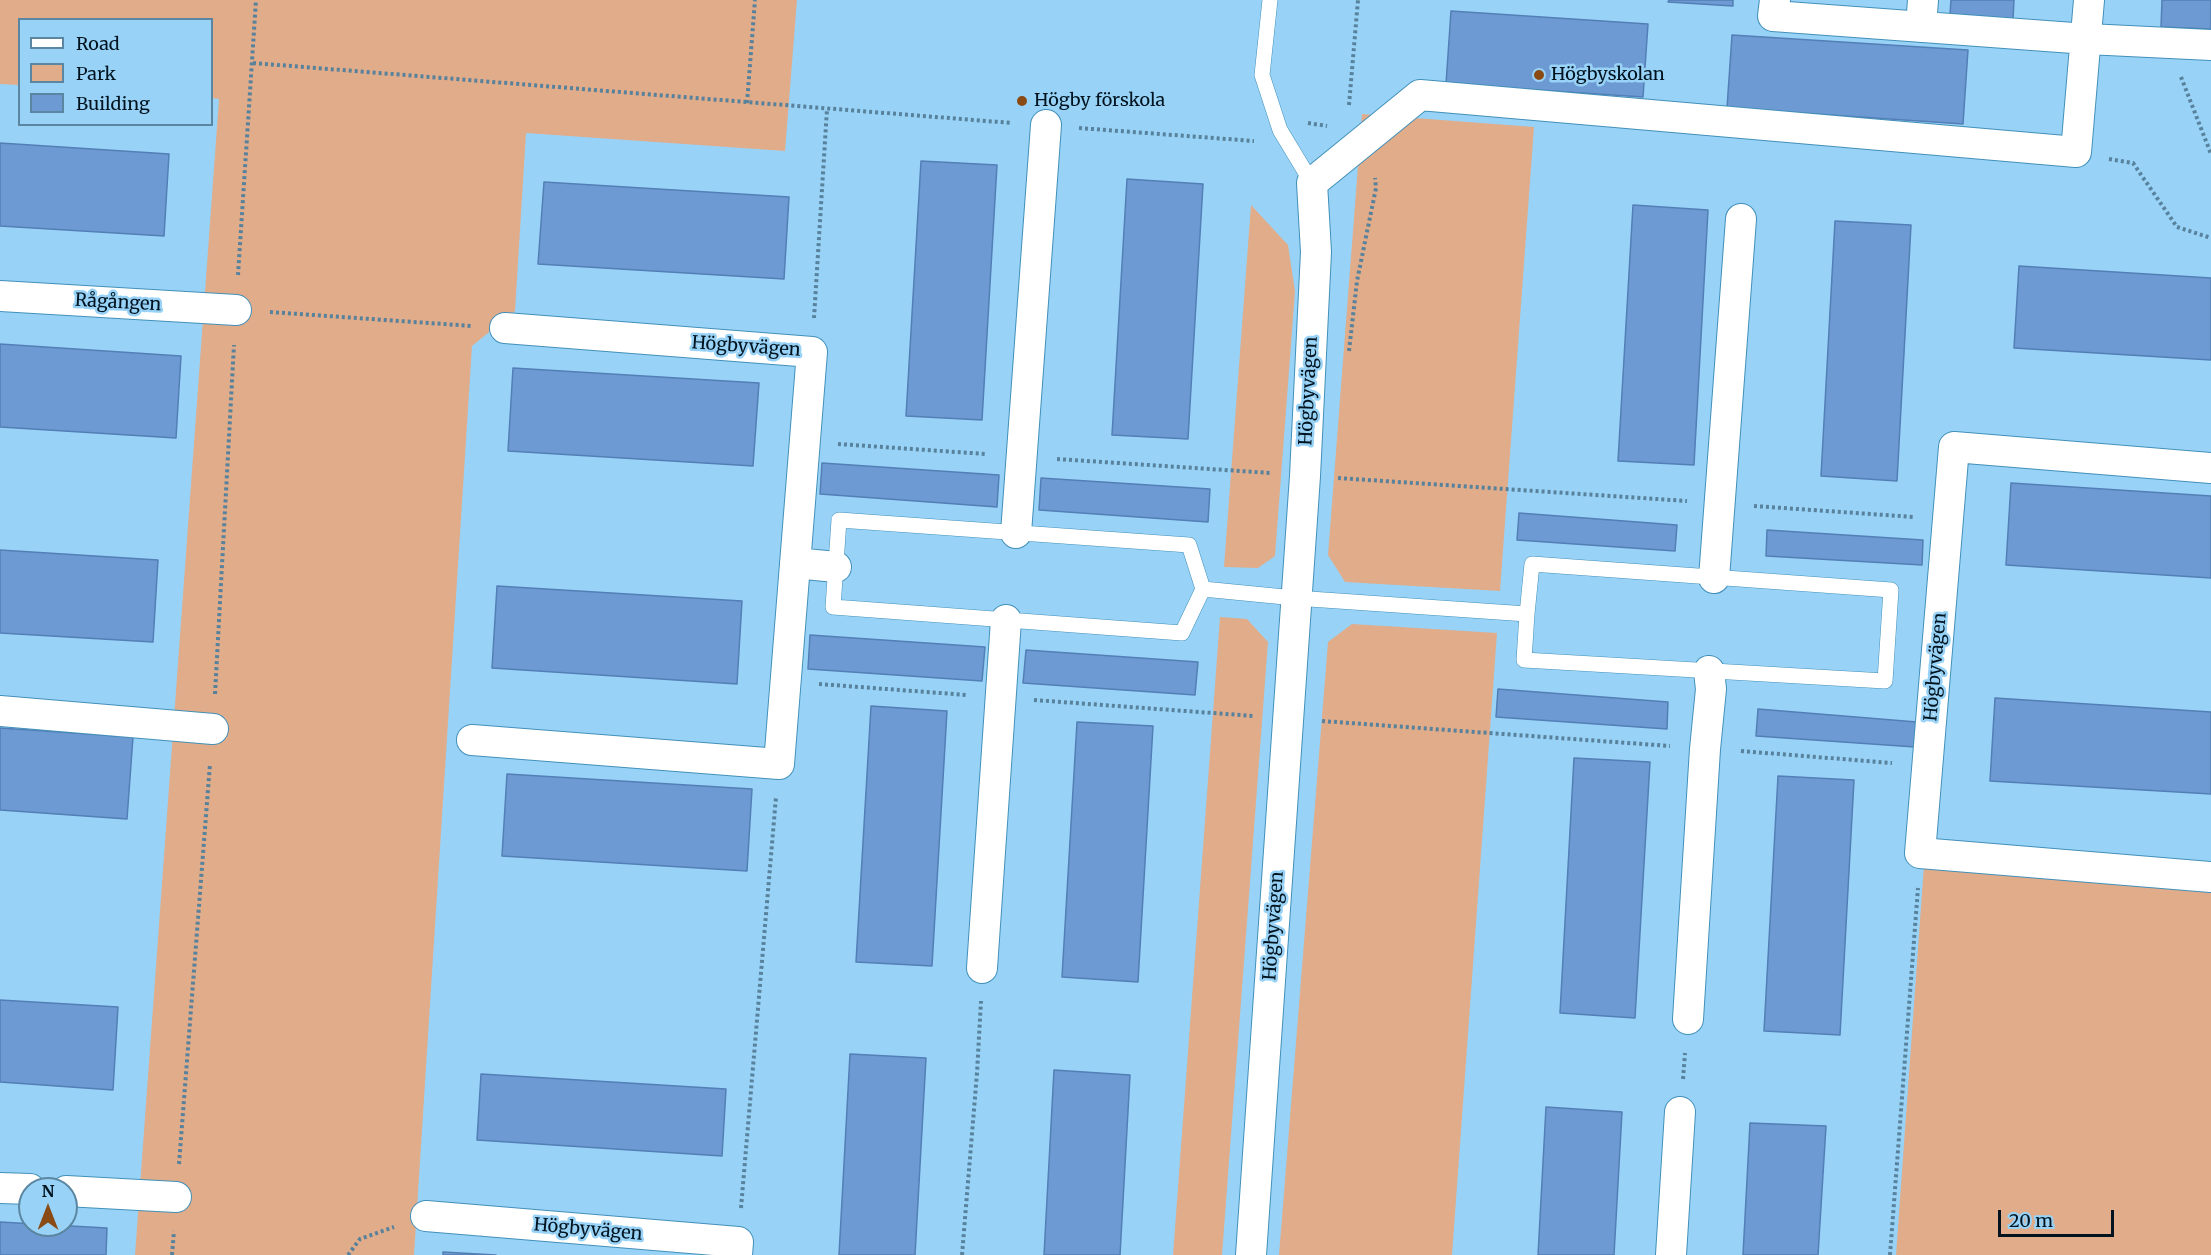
<!DOCTYPE html>
<meta charset="utf-8">
<style>
body{margin:0}
#map{position:relative;width:2211px;height:1255px;overflow:hidden;background:#98d3f7;font-family:Merriweather,serif}
canvas{display:block}
.legend{position:absolute;left:18px;top:18px;width:195px;height:108px;box-sizing:border-box;background:#98d3f7;border:2px solid #5b86a1;margin:0;padding:8px 10px;list-style:none;font-size:18px;color:#00131f}
.legend li{display:flex;align-items:center;gap:12px;height:30px}
.legend b{width:30px;border:2px solid #5b86a1}
.north{position:absolute;left:18px;top:1177px;width:60px;height:60px;box-sizing:border-box;background:#98d3f7;border:2px solid #5b86a1;border-radius:50%;rotate:0deg;font-size:16px;font-weight:700;line-height:24px;text-align:center;color:#00131f}
.north::after{content:'';display:block;margin:auto;width:21px;height:27px;background:#8a4a14;clip-path:polygon(50% 0,100% 100%,50% 72%,0 100%)}
.scale{position:absolute;left:1998px;top:1210px;width:116px;height:27px;box-sizing:border-box;border:3px solid #00131f;border-top:0;padding-left:8px;font-size:18px;line-height:21px;white-space:nowrap;color:#00131f;-webkit-text-stroke:4px #98d3f7;paint-order:stroke}
</style>
<div id="map">
<canvas width="2211" height="1255"></canvas>
<ul class="legend">
<li><b style="height:8px;background:#fff"></b>Road</li>
<li><b style="height:16px;background:#e0ac8a"></b>Park</li>
<li><b style="height:16px;background:#6d9ad3"></b>Building</li>
</ul>
<div class="north">N</div>
<div class="scale">20 m</div>
</div>
<script>
const ctx = document.querySelector('canvas').getContext('2d');
ctx.lineJoin = 'round';
function fillPath(path, color) {
  ctx.fillStyle = color;
  ctx.fill(path, 'evenodd');
}
function stroke(path, color, width, dash) {
  ctx.strokeStyle = color;
  ctx.lineWidth = width;
  ctx.lineCap = dash ? 'butt' : 'round';
  ctx.setLineDash(dash || []);
  ctx.stroke(path);
}
function label(font, color, halo, rows, align = 'center') {
  ctx.font = font + ' Merriweather,serif';
  ctx.lineWidth = 5;
  ctx.setLineDash([]);
  ctx.textBaseline = 'middle';
  ctx.strokeStyle = halo;
  ctx.fillStyle = color;
  for (const [text, x, y, turn = 0] of rows) {
    ctx.save();
    ctx.translate(x, y);
    ctx.rotate((+turn || 0) * Math.PI / 180);
    ctx.textAlign = isNaN(turn) ? turn : align;
    if (halo) ctx.strokeText(text, 0, 0);
    ctx.fillText(text, 0, 0);
    ctx.restore();
  }
}
fillPath(new Path2D(`
 M0,0H797L785,151L526,133L515,311L472,346L414,1255H135L219,99L212,98V20H20L19,85L0,84Z
 M1362,114L1534,127L1500,591L1345,582L1328,555Z
 M1251,205L1288,245L1295,291L1275,556L1258,568L1224,567Z
 M1220,617L1247,619L1268,642L1222,1255H1173Z
 M1352,624L1497,633L1452,1255H1279L1328,642Z
 M1924,865L2211,887V1255H1896Z`), '#e0ac8a');
const building = new Path2D(`
 M1669,0H1733V6L1668,2Z
 M1951,0H2014L2013,19L1950,14Z
 M2162,0H2211V29L2161,27Z
 M1451,11L1648,24L1643,97L1446,84Z
 M1732,35L1968,50L1963,124L1727,108Z
 M0,143L169,154L164,236L0,226Z
 M921,161L997,165L982,420L906,416Z
 M1127,179L1203,184L1188,439L1112,435Z
 M544,182L789,197L784,279L538,264Z
 M1633,205L1708,210L1694,465L1618,461Z
 M1835,221L1911,225L1897,481L1821,476Z
 M2019,266L2211,278V360L2014,348Z
 M0,344L181,356L176,438L0,427Z
 M513,368L759,383L753,466L508,451Z
 M822,463L999,475L997,507L820,494Z
 M1041,478L1210,489L1208,522L1039,510Z
 M2011,483L2211,496V578L2006,565Z
 M1519,513L1677,525L1675,551L1517,540Z
 M1767,530L1923,540L1922,565L1766,556Z
 M0,550L158,560L153,642L0,633Z
 M497,586L742,601L737,684L492,668Z
 M810,635L985,647L982,681L808,669Z
 M1026,650L1198,662L1195,695L1023,683Z
 M1498,689L1668,702L1667,729L1496,717Z
 M1995,698L2211,712V794L1990,781Z
 M871,706L947,711L932,966L856,962Z
 M1758,709L1917,722L1915,747L1756,736Z
 M1077,722L1153,726L1138,982L1062,977Z
 M0,728L133,737L127,819L0,810Z
 M1574,758L1650,762L1635,1018L1560,1013Z
 M507,774L752,789L747,871L502,856Z
 M1778,776L1854,780L1840,1035L1764,1031Z
 M0,1000L118,1007L113,1090L0,1082Z
 M850,1054L926,1058L915,1255H839Z
 M1054,1070L1130,1075L1120,1255H1044Z
 M481,1074L726,1089L722,1156L477,1140Z
 M1546,1107L1622,1112L1614,1255H1538Z
 M1750,1123L1826,1126L1818,1255H1743Z
 M0,1222L107,1228L106,1255H0Z
 M443,1252L496,1255H443Z`);
fillPath(building, '#6d9ad3');
stroke(building, '#537fb6', 1.5);
const service = new Path2D(`
 M1270,0L1262,75L1280,130L1312,183
 M1203,589L1182,633L833,607L839,520L1189,545L1203,589L1295,598L1527,614L1532,564L1891,590L1885,681L1524,660L1527,614`);
const minor = new Path2D(`
 M1775,0L1773,16L2087,39L2211,45
 M1921,27L1923,0
 M0,296L236,310
 M2211,468L1954,447L1920,853L2211,877
 M1016,533L1046,125
 M795,563L836,567
 M1714,578L1741,219
 M0,711L213,729
 M472,740L779,764L812,352L505,328
 M982,968L1006,620
 M1688,1019L1705,749L1711,689L1709,671
 M0,1188L30,1189
 M66,1191L176,1197
 M426,1216L738,1242L737,1255
 M1251,1255L1305,476L1316,252L1312,183L1420,95L2076,152L2089,0
 M1671,1255L1680,1112`);
stroke(service, '#4290b9', 16);
stroke(minor, '#4290b9', 32);
stroke(new Path2D(`
 M253,63L1012,123
 M2181,77L2211,154
 M747,103L755,0
 M1349,105L1358,0
 M1308,123L1327,126
 M1079,128L1254,141
 M2109,159L2133,163L2177,227L2211,238
 M238,275L256,0
 M270,312L472,326
 M814,318L827,109
 M1349,351L1357,281L1376,188L1375,178
 M838,444L986,454
 M1057,459L1271,473
 M1338,478L1687,501
 M1754,506L1914,517
 M819,684L967,695
 M215,694L234,345
 M1034,700L1254,716
 M1322,721L1670,746
 M1741,751L1892,763
 M1683,1079L1685,1053
 M179,1164L210,764
 M741,1208L776,797
 M172,1255L174,1231
 M348,1255L360,1239L394,1227
 M962,1255L977,1073L981,1001
 M1890,1255L1918,888`), '#58829c', 4, [3, 3]);
stroke(service, '#fff', 15);
stroke(minor, '#fff', 30);
for (const [x, y, r, color] of [
 [1539,75,6,"#8a4a14"],
 [1022,101,6,"#8a4a14"]
]) {
  const dot = new Path2D();
  dot.arc(x, y, r, 0, 2 * Math.PI);
  ctx.fillStyle = color;
  ctx.fill(dot);
  stroke(dot, '#98d3f7', 2);
}
label('18px', '#00131f', '#98d3f7', [
 ["Högbyskolan",1551,75],
 ["Högby förskola",1034,101]
], 'left');
label('18px', '#00131f', '#98d3f7', [
 ["Rågången",118,303,3],
 ["Högbyvägen",746,347,4],
 ["Högbyvägen",1309,391,-87],
 ["Högbyvägen",1936,667,-85],
 ["Högbyvägen",1274,926,-86],
 ["Högbyvägen",588,1230,5]
]);
</script>
